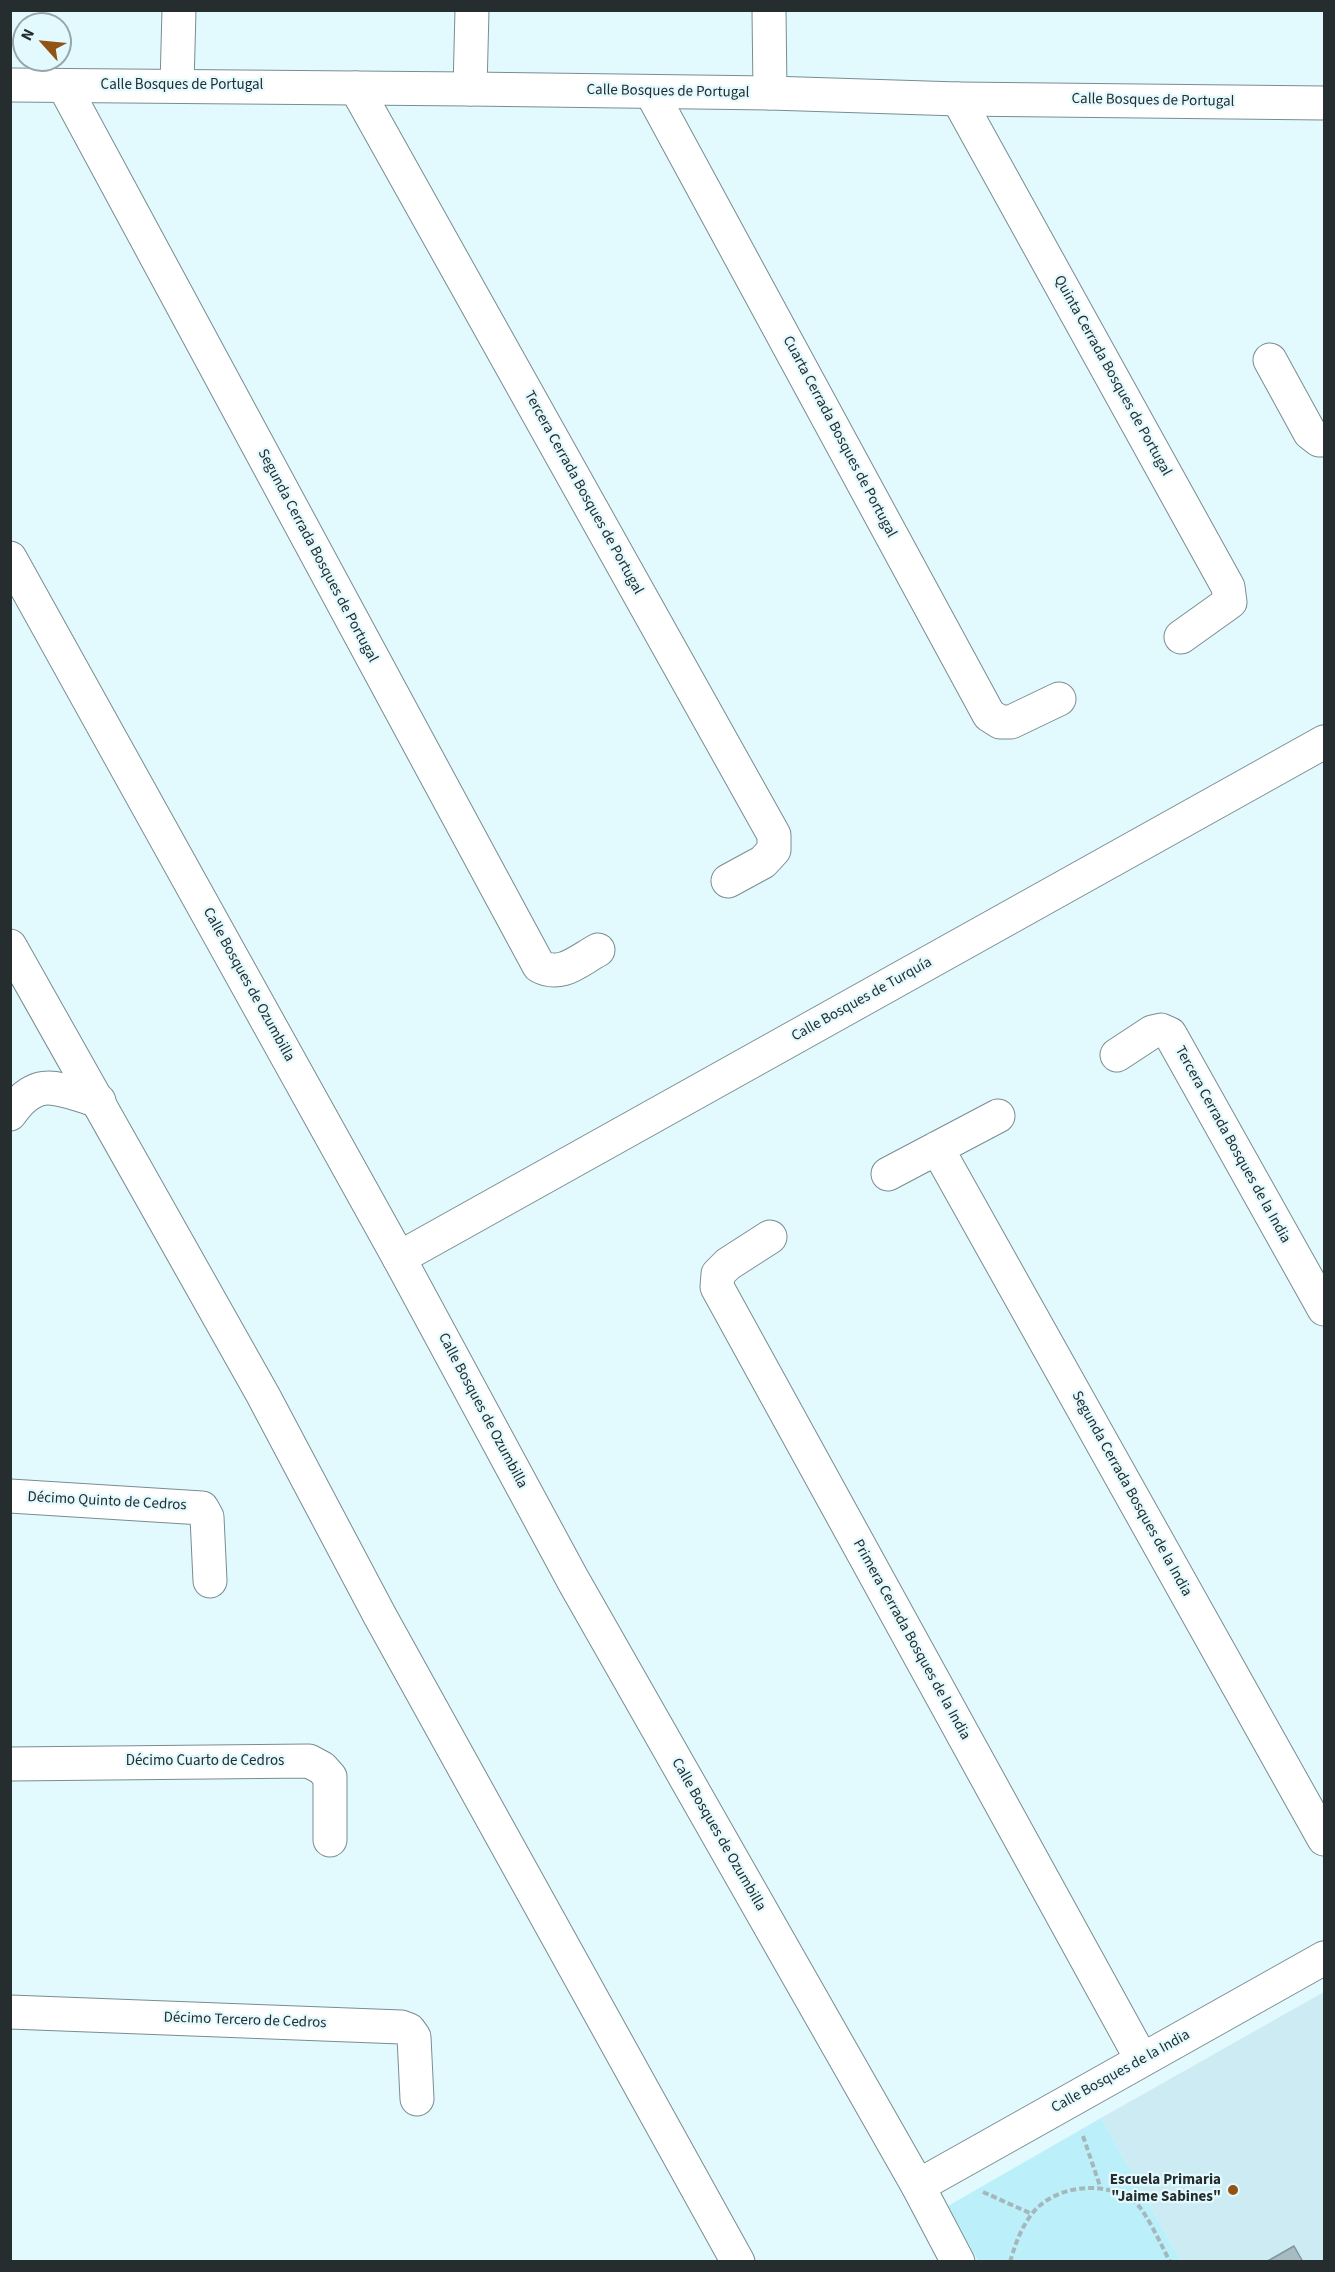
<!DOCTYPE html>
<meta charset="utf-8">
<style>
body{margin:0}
#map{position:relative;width:1335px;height:2272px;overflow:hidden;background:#e2f9fd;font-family:"Source Sans 3",sans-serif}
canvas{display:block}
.frame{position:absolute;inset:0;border:12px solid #252d2f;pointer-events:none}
.north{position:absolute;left:12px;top:12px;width:60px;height:60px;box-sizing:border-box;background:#e2f9fd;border:2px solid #96a7ab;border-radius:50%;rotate:297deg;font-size:16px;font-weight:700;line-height:24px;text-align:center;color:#252d2f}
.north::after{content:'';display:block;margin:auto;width:21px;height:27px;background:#915415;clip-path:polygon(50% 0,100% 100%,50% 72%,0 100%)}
</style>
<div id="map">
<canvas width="1335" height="2272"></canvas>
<div class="frame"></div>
<div class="north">N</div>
</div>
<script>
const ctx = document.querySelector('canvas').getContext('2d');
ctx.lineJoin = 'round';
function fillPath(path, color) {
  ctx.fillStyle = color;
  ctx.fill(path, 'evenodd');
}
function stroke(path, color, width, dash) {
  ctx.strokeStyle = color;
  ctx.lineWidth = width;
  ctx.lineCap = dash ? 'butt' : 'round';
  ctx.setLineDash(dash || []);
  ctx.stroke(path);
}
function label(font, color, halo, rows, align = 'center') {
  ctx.font = font + ' "Source Sans 3",sans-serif';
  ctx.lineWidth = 4.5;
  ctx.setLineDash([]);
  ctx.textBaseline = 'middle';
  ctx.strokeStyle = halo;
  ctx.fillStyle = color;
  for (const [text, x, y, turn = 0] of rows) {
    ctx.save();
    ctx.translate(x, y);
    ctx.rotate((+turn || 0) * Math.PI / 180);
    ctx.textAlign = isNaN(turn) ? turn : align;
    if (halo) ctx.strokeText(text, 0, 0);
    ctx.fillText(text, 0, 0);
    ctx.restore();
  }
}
fillPath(new Path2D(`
 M1324,1992V2261H1181L1101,2118Z`), '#cdebf2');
fillPath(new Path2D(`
 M1101,2118L1181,2261H978L948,2206Z`), '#bbf0fb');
const building = new Path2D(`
 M1294,2246L1303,2262H1266Z`);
fillPath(building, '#a7bcc0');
stroke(building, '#82969a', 1.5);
const street = new Path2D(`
 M769,10L770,93
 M177,85L179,10
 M64,86L539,966C561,978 578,961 598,950
 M356,88L774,835V850L763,862L728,881
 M470,89L472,10
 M651,92L989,715L1000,722H1011L1059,699
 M958,99L1228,587L1230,602L1181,637
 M1270,360L1310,433L1319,440H1324
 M1117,1055L1152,1032L1161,1030L1170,1034L1324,1309
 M10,1114C38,1073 60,1090 99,1101
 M937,1148L1324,1839
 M888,1174L998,1116
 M770,1237L728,1264L718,1274L717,1287L1142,2060
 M399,1258L1324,742
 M10,1496L202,1508L207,1517L210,1581
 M10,1764L309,1761L322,1768L330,1777V1840
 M10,2012L401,2027L409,2030L414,2037L417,2099
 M918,2186L1324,1958`);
const secondary = new Path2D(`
 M10,85L470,89L770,93L958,99L1324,103
 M10,558L399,1258L573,1580L918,2186L958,2262
 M10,946L263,1395L380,1616L738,2262`);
stroke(street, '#798d91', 35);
stroke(secondary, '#798d91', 35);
stroke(new Path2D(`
 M1083,2136L1101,2189
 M983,2192L1032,2214
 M1010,2262C1015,2245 1020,2230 1031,2215C1053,2185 1105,2179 1135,2202C1145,2210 1163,2248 1170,2262`), '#a5b7ba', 4, [6, 3]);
stroke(street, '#fff', 33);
stroke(secondary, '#fff', 33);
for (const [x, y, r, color] of [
 [1233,2190,6,"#915415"]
]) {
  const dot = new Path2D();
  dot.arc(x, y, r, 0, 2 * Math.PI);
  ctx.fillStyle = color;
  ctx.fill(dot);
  stroke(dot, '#e2f9fd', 2);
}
label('15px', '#252d2f', '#e2f9fd', [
 ["Calle Bosques de Portugal",182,86],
 ["Calle Bosques de Portugal",668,92,1],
 ["Calle Bosques de Portugal",1153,101,1],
 ["Quinta Cerrada Bosques de Portugal",1112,376,61],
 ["Cuarta Cerrada Bosques de Portugal",839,437,62],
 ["Tercera Cerrada Bosques de Portugal",583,493,61],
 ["Segunda Cerrada Bosques de Portugal",317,556,62],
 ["Calle Bosques de Ozumbilla",248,985,61],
 ["Calle Bosques de Turquía",862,1000,-29],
 ["Tercera Cerrada Bosques de la India",1232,1145,61],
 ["Calle Bosques de Ozumbilla",482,1411,62],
 ["Segunda Cerrada Bosques de la India",1131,1494,61],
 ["Décimo Quinto de Cedros",107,1502,3],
 ["Primera Cerrada Bosques de la India",911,1640,61],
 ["Décimo Cuarto de Cedros",205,1762],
 ["Calle Bosques de Ozumbilla",718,1835,60],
 ["Décimo Tercero de Cedros",245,2021,2],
 ["Calle Bosques de la India",1121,2072,-29]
]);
label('bold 15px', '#252d2f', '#e2f9fd', [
 ["Escuela Primaria",1221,2181],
 ["\"Jaime Sabines\"",1221,2198]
], 'right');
</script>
